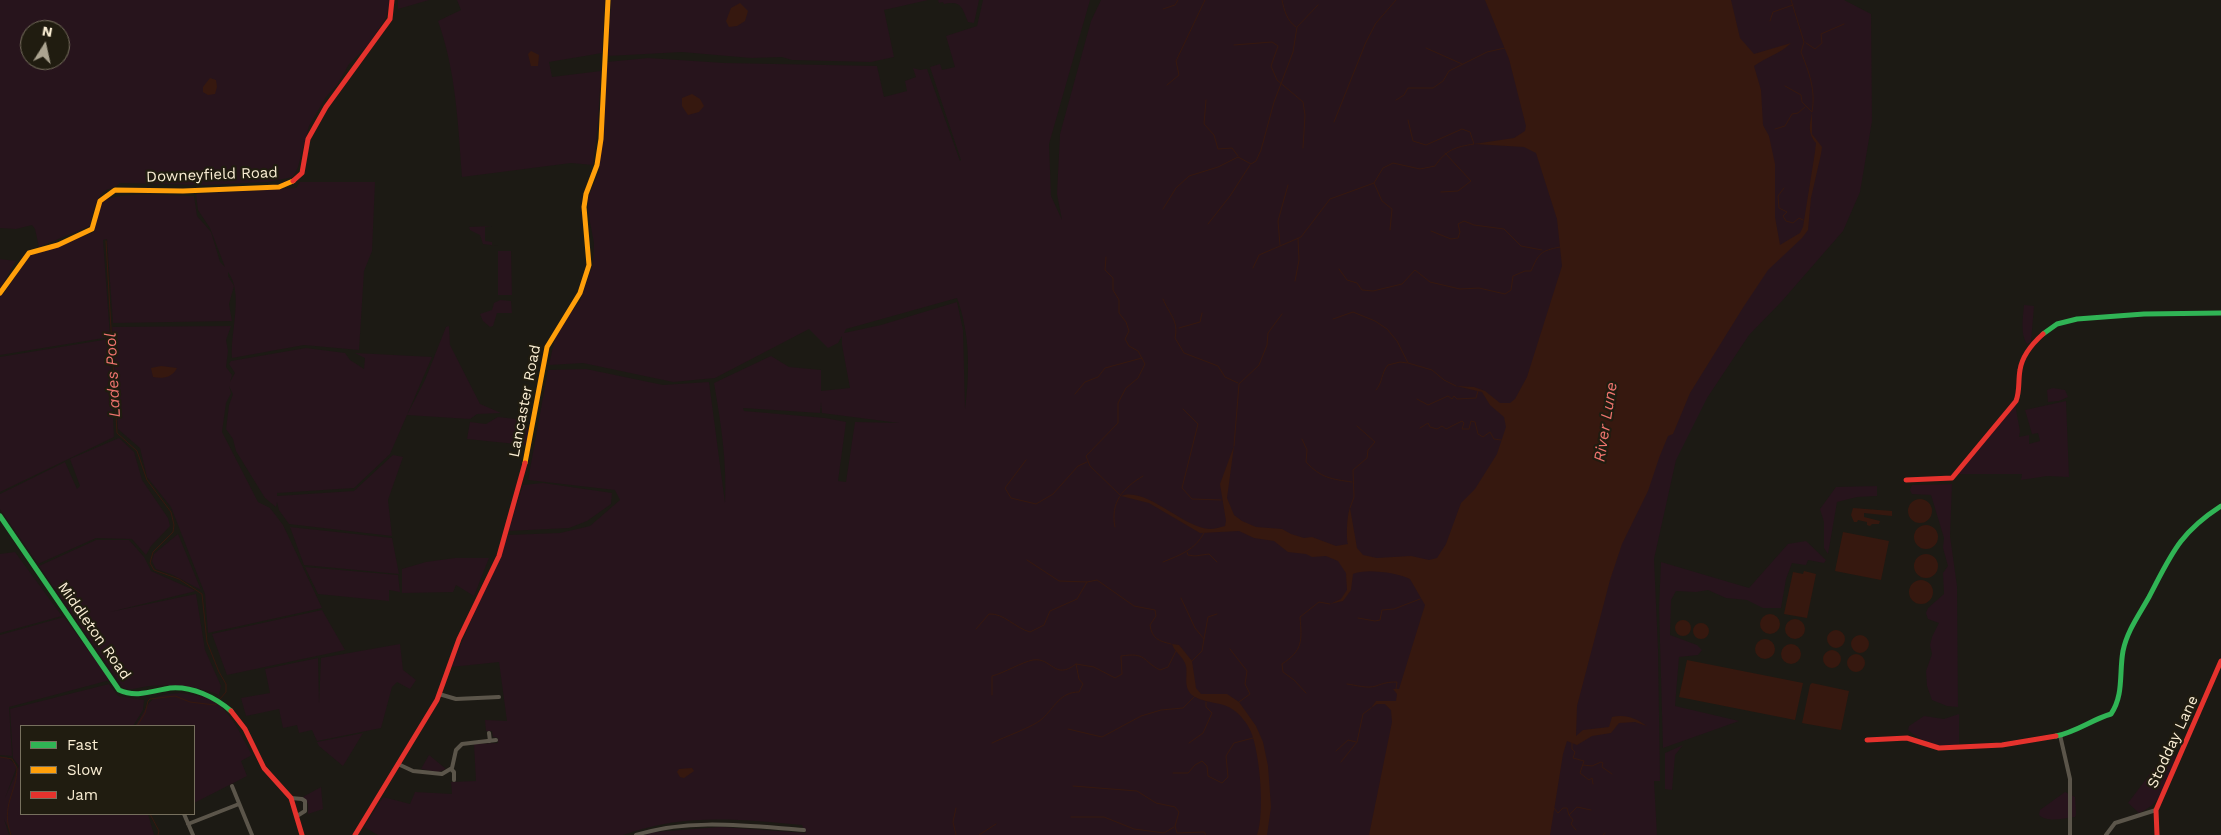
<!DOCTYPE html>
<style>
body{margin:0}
#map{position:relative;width:2221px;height:835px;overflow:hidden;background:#1c1a14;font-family:"Work Sans",sans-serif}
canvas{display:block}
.legend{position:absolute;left:20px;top:725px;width:175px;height:90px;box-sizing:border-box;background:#201c10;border:1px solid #77705e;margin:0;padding:6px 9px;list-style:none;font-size:15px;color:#faeed4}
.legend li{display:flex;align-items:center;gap:10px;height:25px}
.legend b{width:25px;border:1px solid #77705e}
.north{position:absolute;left:20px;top:20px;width:50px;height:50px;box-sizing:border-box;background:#201c10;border:1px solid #77705e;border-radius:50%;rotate:10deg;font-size:14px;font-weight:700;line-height:20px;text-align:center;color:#faeed4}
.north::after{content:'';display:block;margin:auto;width:18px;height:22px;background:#aca491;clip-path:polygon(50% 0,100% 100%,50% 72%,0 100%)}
</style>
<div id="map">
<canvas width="2221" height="835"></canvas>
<ul class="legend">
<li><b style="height:6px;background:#30b455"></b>Fast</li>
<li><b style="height:6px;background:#ff9f0a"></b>Slow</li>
<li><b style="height:6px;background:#e5322d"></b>Jam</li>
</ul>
<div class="north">N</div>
</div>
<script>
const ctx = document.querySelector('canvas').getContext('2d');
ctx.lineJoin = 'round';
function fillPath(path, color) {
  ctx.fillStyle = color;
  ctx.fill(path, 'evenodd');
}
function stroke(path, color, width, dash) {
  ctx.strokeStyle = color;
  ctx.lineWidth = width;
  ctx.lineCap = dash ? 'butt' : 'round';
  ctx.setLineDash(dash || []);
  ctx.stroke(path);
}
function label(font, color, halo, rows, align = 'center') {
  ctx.font = font + ' "Work Sans",sans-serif';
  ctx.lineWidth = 4.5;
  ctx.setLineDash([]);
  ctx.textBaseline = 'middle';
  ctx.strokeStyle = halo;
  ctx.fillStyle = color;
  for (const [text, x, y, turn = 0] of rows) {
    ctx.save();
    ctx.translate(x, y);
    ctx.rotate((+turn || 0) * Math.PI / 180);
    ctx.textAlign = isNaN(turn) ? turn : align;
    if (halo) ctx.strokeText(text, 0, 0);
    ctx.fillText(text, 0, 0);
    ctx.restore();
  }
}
fillPath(new Path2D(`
 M0,0H390L386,18L368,45L349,64L337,85L326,97L309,126L298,167L293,177L268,182L207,185L120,183C116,187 112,188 106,190C95,197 93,214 90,226L39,247L35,229L32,225L16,229L0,228ZM30,30H60V60H30Z
 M398,0H429L398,9Z
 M457,0H605L602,53L549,62L552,77L601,71L598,122L593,165L571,163L462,177C458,124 456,71 438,21L461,10Z
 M611,0H928L884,10L894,57L871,62L792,60L782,57L751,58L682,52L608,56Z
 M938,0H979L974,23L968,22C962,7 961,0 944,4L943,2L939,3Z
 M983,0H1090L1049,144L1051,196L1062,220L1057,194L1060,134L1091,21L1101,0H1541L1593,184L1469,835H644L655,832L721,827L806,833L802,825C738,819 684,813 623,835H378L364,827L383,797L410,804L415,792L452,794L451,782L476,781L474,744L498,743V738L493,737L492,731H486L485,720L507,721L499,662L451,667L508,535L560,533L590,526L620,500L615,490L528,480L548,370L586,369L663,385L709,382L725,503C727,462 721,424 714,383L771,356L789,367L821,370V391L850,388L842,345V336L838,343L828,348L809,329L715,378L673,382L583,363L549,365L557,329L580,301L593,264L594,243L588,212V198L599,171L607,62L648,58L724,63L877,66L884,97L907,91L905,81L916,77L913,68L920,70L927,69L960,161L961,160L930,67L940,64L942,70L955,67L946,36L977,26ZM957,298C970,334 970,371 965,409L963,330L957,302L881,325L844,333L846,329ZM821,402L822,413L899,423L855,422L846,482L838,481L846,422L825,418L744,411L743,408L820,413Z
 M1576,0H1844L1871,14L1872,121L1860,192L1843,231L1782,301L1749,335L1707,398L1676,460L1654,559L1658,649L1660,781H1654L1657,835H1498L1548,708Z
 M300,182H375L372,251L364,271L359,350L304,345L232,358C230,332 244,293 228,272V276L234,286L229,304L232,321L113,323L107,239L103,240L110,337L0,355V296L4,293L30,255L57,247L94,232C96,224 96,212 100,205C108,189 177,196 194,196L197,216L211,232L220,262L225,267L210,228L198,210L196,194L296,188Z
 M492,226L485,227V241L492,242V245L498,246L483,244L480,235L470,230L469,227Z
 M498,251H511L512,295H498Z
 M0,259L16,261L0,289Z
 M500,300L511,301L512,313H497L493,326L490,327L483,321L480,314L492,310L494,303Z
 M2024,305L2034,306L2031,342L2027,344C2020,334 2023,317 2024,305Z
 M231,326L226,340L228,351L226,367L232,375L230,382L235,373L229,364L231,361L306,348L345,353L350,360L364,369L365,358L355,353L432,357L390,454L354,488L277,493V496L354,491L393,455L403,457L388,500L392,536L289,524L279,510L277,502L276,507L265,498L236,451L233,439L226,429L229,405L233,394L229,386L231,393L226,403L222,432L258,502L270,508L283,525L322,608L208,633L205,594L171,507L147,477L140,448L118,429L112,327Z
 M449,326L450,345L480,404L501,413L477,414L470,419L407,415L425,380L446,327Z
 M109,339L114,437L0,492V357Z
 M2053,388L2065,390L2068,397L2059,401L2048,402L2047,390Z
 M2066,401L2069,477L2047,476L2021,480L2022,474H1957L2015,404L2020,431L2019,437L2029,435V444L2040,441L2038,433L2032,434L2025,410Z
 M498,417L525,420V428L530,429L526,445L467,439L470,422L486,424Z
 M119,438L134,452L142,480L168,518L170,526L151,546L146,555L132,539L96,538L38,564L0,509V494L65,462L77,489L80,486L70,459Z
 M543,483L612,493L611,504L587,521L569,528L508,531L523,485Z
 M1952,484L1950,536L1957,586L1958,707L1947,706L1932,700L1927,686L1926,671L1932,654L1930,645L1932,637L1939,623L1928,619L1926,613L1928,608L1944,594L1943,573L1948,566L1943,548L1944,538L1931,495L1912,494L1910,490L1912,485Z
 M1877,486V496L1857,497L1837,502L1828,554L1824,548V522L1820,509L1836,487Z
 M290,527L392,538L399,574L304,565Z
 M178,534L201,590L173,575L156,569L152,561L154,554Z
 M96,540H129L144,557L151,571L196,591L110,612L196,594L205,650L221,686L219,695C196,686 174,684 150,686C139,687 133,691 123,688L39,566Z
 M1806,541L1826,560L1824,563L1808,560L1806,565L1792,563L1786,579L1781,608H1763L1747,600L1726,598L1708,590L1696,592L1676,591L1671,600L1670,635L1697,645L1702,650L1698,655L1679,657L1675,706L1739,721L1663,748L1659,607L1661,562L1749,588L1788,544Z
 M15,552L62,616L0,633V554Z
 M455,558H489L474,596L456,585L453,592L402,593V569L426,562Z
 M305,567L398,575L400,592L389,590V601L318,594Z
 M322,610L345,650L227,675L212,634Z
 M64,617L110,680L9,707L12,756L0,755V635Z
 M400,644L403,670L416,680L410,689L397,682L392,687L381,728L317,741L312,730L299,733L297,725L283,728L279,709L246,716L241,698L270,693L265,669L318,658L319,704L321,658Z
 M109,684L118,696L144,700L143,710L133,726H21V814H148L154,835H12L4,819L9,835H0V757H7L17,766L5,798L19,766L13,758L10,709Z
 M180,693C188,694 196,695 203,697C229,704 240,734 252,755L241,761L247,776L194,803V726H135C152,701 146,695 180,693Z
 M1959,714V744C1940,750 1922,742 1908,730L1909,726L1924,716L1944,719Z
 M363,733L343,766L319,746L317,742Z
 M1683,745L1675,755L1672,790L1665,789V753Z
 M2168,754L2176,755C2169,778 2164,803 2139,813L2128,803L2163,757Z
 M429,755L446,769L438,772L421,769Z
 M321,787L323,809L308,814V804L303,797Z
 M2065,792L2075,797L2076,814L2075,817C2064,818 2048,823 2039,815L2040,810Z`), '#27141c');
fillPath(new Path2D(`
 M1485,0H1731L1740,38L1754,54L1791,43C1780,54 1766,57 1754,66L1761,90L1763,125L1769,136L1775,164V217L1780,245L1800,233L1803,227L1815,152L1816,143C1807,133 1810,124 1812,112V134L1822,147L1821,154L1811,198L1808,230L1802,238L1768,270L1744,306L1690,393L1673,434L1668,436L1659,458L1648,491L1622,544L1610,580L1577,706L1576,736L1583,730L1609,727L1612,717C1626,714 1635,718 1647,726L1635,722L1619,723L1611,733L1592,736L1577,745L1567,741L1563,754L1550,835H1369L1392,722L1391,710L1385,704H1377L1371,708L1376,701H1396L1397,694L1393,689H1399L1425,605L1410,579C1398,573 1366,568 1353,574L1351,590L1343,601L1330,604L1341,599L1347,590L1346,573L1338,561L1326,556L1312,557L1306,554L1288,552L1274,541L1254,538L1239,531L1200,533L1149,503L1121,496C1146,486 1183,528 1210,529C1215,529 1220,527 1225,526L1226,521L1220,484L1234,446L1227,498L1234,515L1242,521L1256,527L1282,529L1291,534L1304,538L1312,537L1336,546L1348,544C1346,538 1347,514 1350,508L1357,548L1363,555L1377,558L1411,556L1429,560L1437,558L1446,544L1461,503L1475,489L1497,454L1506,427L1504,417L1490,405L1482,392L1456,386L1474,387L1485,391L1500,403H1510L1515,399L1527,377L1562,266L1557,219L1536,153L1524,147L1474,144L1514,138L1525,131L1526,126L1509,59Z
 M740,3L748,11L745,21L737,26L729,27L726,21L731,8Z
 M531,51L539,55L538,66H531L528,54Z
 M210,78L216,80L217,87L215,94L208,95L203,92V87Z
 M692,94L700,99L704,106L699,112L688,115L682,106V98Z
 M161,366L177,368C172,378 162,379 153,377L151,368Z
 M1908 511a12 12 0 1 1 24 0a12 12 0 1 1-24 0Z
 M1853,508L1892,511V516L1864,513V517L1880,521L1879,524H1872L1870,526L1867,525V522L1858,520L1857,522H1854L1851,515Z
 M1914 537a12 12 0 1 1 24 0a12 12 0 1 1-24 0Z
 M1843,532L1889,541L1881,580L1835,571Z
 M1914 566a12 12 0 1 1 24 0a12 12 0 1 1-24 0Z
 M1804,571L1816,574L1807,618L1784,614L1793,572L1803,574Z
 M1909 592a12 12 0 1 1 24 0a12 12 0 1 1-24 0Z
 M1760 624a10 10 0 1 1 20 0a10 10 0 1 1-20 0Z
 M1785 629a10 10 0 1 1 20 0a10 10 0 1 1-20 0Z
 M1675 628a8 8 0 1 1 16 0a8 8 0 1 1-16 0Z
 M1693 631a8 8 0 1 1 16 0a8 8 0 1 1-16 0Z
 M1827 639a9 9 0 1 1 18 0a9 9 0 1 1-18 0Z
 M1851 644a9 9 0 1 1 18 0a9 9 0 1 1-18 0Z
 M1755 649a10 10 0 1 1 20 0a10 10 0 1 1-20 0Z
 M1781 654a10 10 0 1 1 20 0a10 10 0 1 1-20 0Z
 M1172,644L1179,645L1192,661L1196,688L1201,694H1227L1239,702L1256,726L1263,742L1268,766L1271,807L1267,835H1257C1265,813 1260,754 1251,732C1248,724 1240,714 1232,709C1221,701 1204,704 1192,695C1183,687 1188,676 1186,666C1184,657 1175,653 1172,644Z
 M1823 659a9 9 0 1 1 18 0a9 9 0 1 1-18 0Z
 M1847 663a9 9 0 1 1 18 0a9 9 0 1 1-18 0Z
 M1687,660L1803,683L1795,720L1679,697Z
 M1812,683L1849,691L1841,730L1802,723L1810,685Z
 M692,768L694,771L684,778L680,777L677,772L679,769Z`), '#36180f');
stroke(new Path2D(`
 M1282,0C1284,10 1287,21 1296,27
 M1163,9L1175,5L1178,0
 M1770,21L1773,12L1793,5
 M1806,43L1815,49L1822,43L1821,34L1844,24
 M1234,45L1272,42L1278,46L1271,66L1277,80L1303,102L1305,115L1303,148
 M1426,48L1462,64
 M1167,85L1179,75L1176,61L1205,0
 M1785,86L1801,95L1802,102L1812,112C1816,90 1809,72 1801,52L1804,42L1791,0
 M1206,100L1204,124L1214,135L1218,149L1232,148L1238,156
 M1396,100L1404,95L1408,88H1433L1443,81L1449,71L1487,52L1505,48
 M1334,122L1366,42L1376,23L1396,0
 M1775,129L1785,126L1792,114L1798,113L1805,107
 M1374,183L1382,201L1392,209L1390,230
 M1784,188L1778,196L1779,208L1787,212L1783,216L1786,221L1793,223L1799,218L1803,220
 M1441,192L1458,191L1471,181L1445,153
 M1163,209L1176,188L1189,176L1218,167L1238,157L1251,164L1256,161L1261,150L1274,102L1293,52L1297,27L1318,5
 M1208,224L1230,196L1250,165
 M1431,231L1451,239L1458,238L1460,232L1458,224L1464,221L1474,225L1504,229L1521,246L1542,250
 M106,241L117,433L137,451L147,480L171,512L174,525L173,532L153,552L150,563L154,570L179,579L202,594L207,642L219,672L226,684V692L220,699
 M1280,245L1278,221L1288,185
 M1106,257L1105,270L1113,278V290L1119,300V313L1126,322L1129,331L1125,339L1129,346L1138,351L1145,364L1138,378L1126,388L1118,403V423L1086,456L1090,466L1121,496
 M1253,268L1259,255L1301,237L1330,199L1374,183L1383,168L1393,163L1420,169L1435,166C1446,150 1455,147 1474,144L1470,132L1462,129L1426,145L1413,141L1408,120
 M1339,269L1347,280L1357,283L1362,290L1373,291L1402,284L1415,270L1430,282L1460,289L1479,288L1505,294L1511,290L1513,276L1525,271H1531C1539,253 1540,251 1560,247
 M1295,281L1299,260L1298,238
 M1163,299C1169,314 1179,321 1175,338L1184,353L1218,366L1225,377L1238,383
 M1333,319L1353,312L1375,321L1387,329L1397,341L1408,363L1432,370L1444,380L1456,386
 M1179,328L1200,322L1202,313
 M1376,390C1383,382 1381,373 1388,365L1400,362L1407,363
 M1075,394L1085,382L1098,377L1105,368L1142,358
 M1417,399L1428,405L1448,396L1452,399L1454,396L1457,399L1476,398L1478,391
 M1183,409L1198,424L1182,488L1192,499L1221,500
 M1420,428L1428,423L1430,427L1437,429L1442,426L1446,429L1462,421L1464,423L1462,429H1469L1471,421L1475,422L1478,434L1483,437L1490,432L1494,439L1501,440
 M1302,439L1307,450L1306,462C1321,478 1331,479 1352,482
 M1234,446L1239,384L1259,365L1267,345L1268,333L1282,314
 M1026,460L1005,488L1011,498L1036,504L1053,494L1078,466L1087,462
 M1350,508L1354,497L1353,470L1367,458L1368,450L1375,442L1357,426
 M1115,527C1110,502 1123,488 1143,476
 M1187,552L1188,555L1195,556L1209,554L1217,562
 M1027,560L1059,581L1087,582
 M1163,562C1180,555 1195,550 1204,533
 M1181,598L1195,628L1204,639L1202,651L1192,661
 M1358,618L1375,621L1380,620L1382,610L1394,609L1420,599
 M976,629L989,614C1004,613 1015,628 1030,632L1044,625L1050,611L1077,599L1087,582L1097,580L1134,606L1155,610L1156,616L1150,625C1152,639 1159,641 1171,644
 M1204,639L1208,617L1217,614
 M1230,649L1247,671L1245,684L1250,694L1239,702
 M1347,684C1356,685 1367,689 1376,686C1384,683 1388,682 1397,682L1396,689
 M1306,693L1294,680L1283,672L1282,664C1303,650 1302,641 1300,617L1319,602L1330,604
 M992,695V676C1004,673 1022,662 1033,660C1052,657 1054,681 1076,664L1094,667L1115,678L1122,674L1121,656C1147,652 1142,661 1160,670L1168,667L1176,651
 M137,726L145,713L148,701L150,699L175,696L190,702L215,705L218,702
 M1068,729L1102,737L1141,716L1161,710L1183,708L1195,696
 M992,743C1004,737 1033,727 1042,719C1055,707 1060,692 1079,692L1083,684L1079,679L1076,664
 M1189,743L1203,733L1212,713L1206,707V702
 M1572,743V749L1575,752L1573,758L1584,761L1580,773L1589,780L1592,778L1593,784
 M1336,751L1348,740L1356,742
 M0,757L12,759L17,768C17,792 0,806 11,835
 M1341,762L1357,742L1363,714L1371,708
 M1583,765L1592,766L1601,762L1603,763L1602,767L1612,774
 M1173,773H1188L1195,765L1202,761L1207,766L1208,776L1222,783L1228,777L1226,756L1234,743L1253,738
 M1073,786L1137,791L1156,803L1175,807L1179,812L1175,826L1177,833L1204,832L1206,835
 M1554,808L1558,813L1563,808H1567L1569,815L1577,807L1591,810
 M150,814L159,831L158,835
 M1569,815L1573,820L1571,824L1576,830
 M1071,817H1104L1134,829L1164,833L1174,827
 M956,835L953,822L956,808
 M979,835L996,824
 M1603,835L1605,833`), '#36180f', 1);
stroke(new Path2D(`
 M439,694L456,699L499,697
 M489,733L490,741
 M2060,735L2070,779V835
 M398,764L413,771L442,774L452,768L456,750L462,744L496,740
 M451,769L454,772V780
 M232,786L252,835
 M291,798L302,799L305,801V811L297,816
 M184,814L193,835
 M188,824L239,804
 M636,835C690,818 748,826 804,830
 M2106,835L2115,823L2156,810`), '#5b554a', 4);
stroke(new Path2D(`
 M2043,334L2057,324L2077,319L2144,314L2221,313
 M0,516L119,690C136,698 152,691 170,688C192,686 215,697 231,711
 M2056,736C2076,732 2091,720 2111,714C2124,695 2119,673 2123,651C2127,631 2139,615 2149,597C2171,555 2179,533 2221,506`), '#30b455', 5);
stroke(new Path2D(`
 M0,293L29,253L58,245L92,229L100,201L115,190L183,191L279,187L293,181
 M525,463L547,347L580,293L589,265L584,207L586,194L597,165L601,139L608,0`), '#ff9f0a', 5);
stroke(new Path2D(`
 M293,181L302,173L308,139L326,107L390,19L392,0
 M1906,480L1952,478L2016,401C2020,391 2018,381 2020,370C2022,356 2033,343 2043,334
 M231,711L245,729L264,768L291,798L302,835
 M1867,740L1907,738L1939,748L2002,745L2056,736
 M355,835L437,700L459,639L499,556L525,463
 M2157,835L2156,810L2221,661`), '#e5322d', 5);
label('15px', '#faeed4', '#201c10', [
 ["Downeyfield Road",212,175,-2],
 ["Lancaster Road",525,401,-79],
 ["Middleton Road",94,631,55],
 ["Stodday Lane",2173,742,-65]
]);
label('italic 16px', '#ee746e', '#201c10', [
 ["Lades Pool",113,375,-93],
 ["River Lune",1606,422,-81]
]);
</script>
